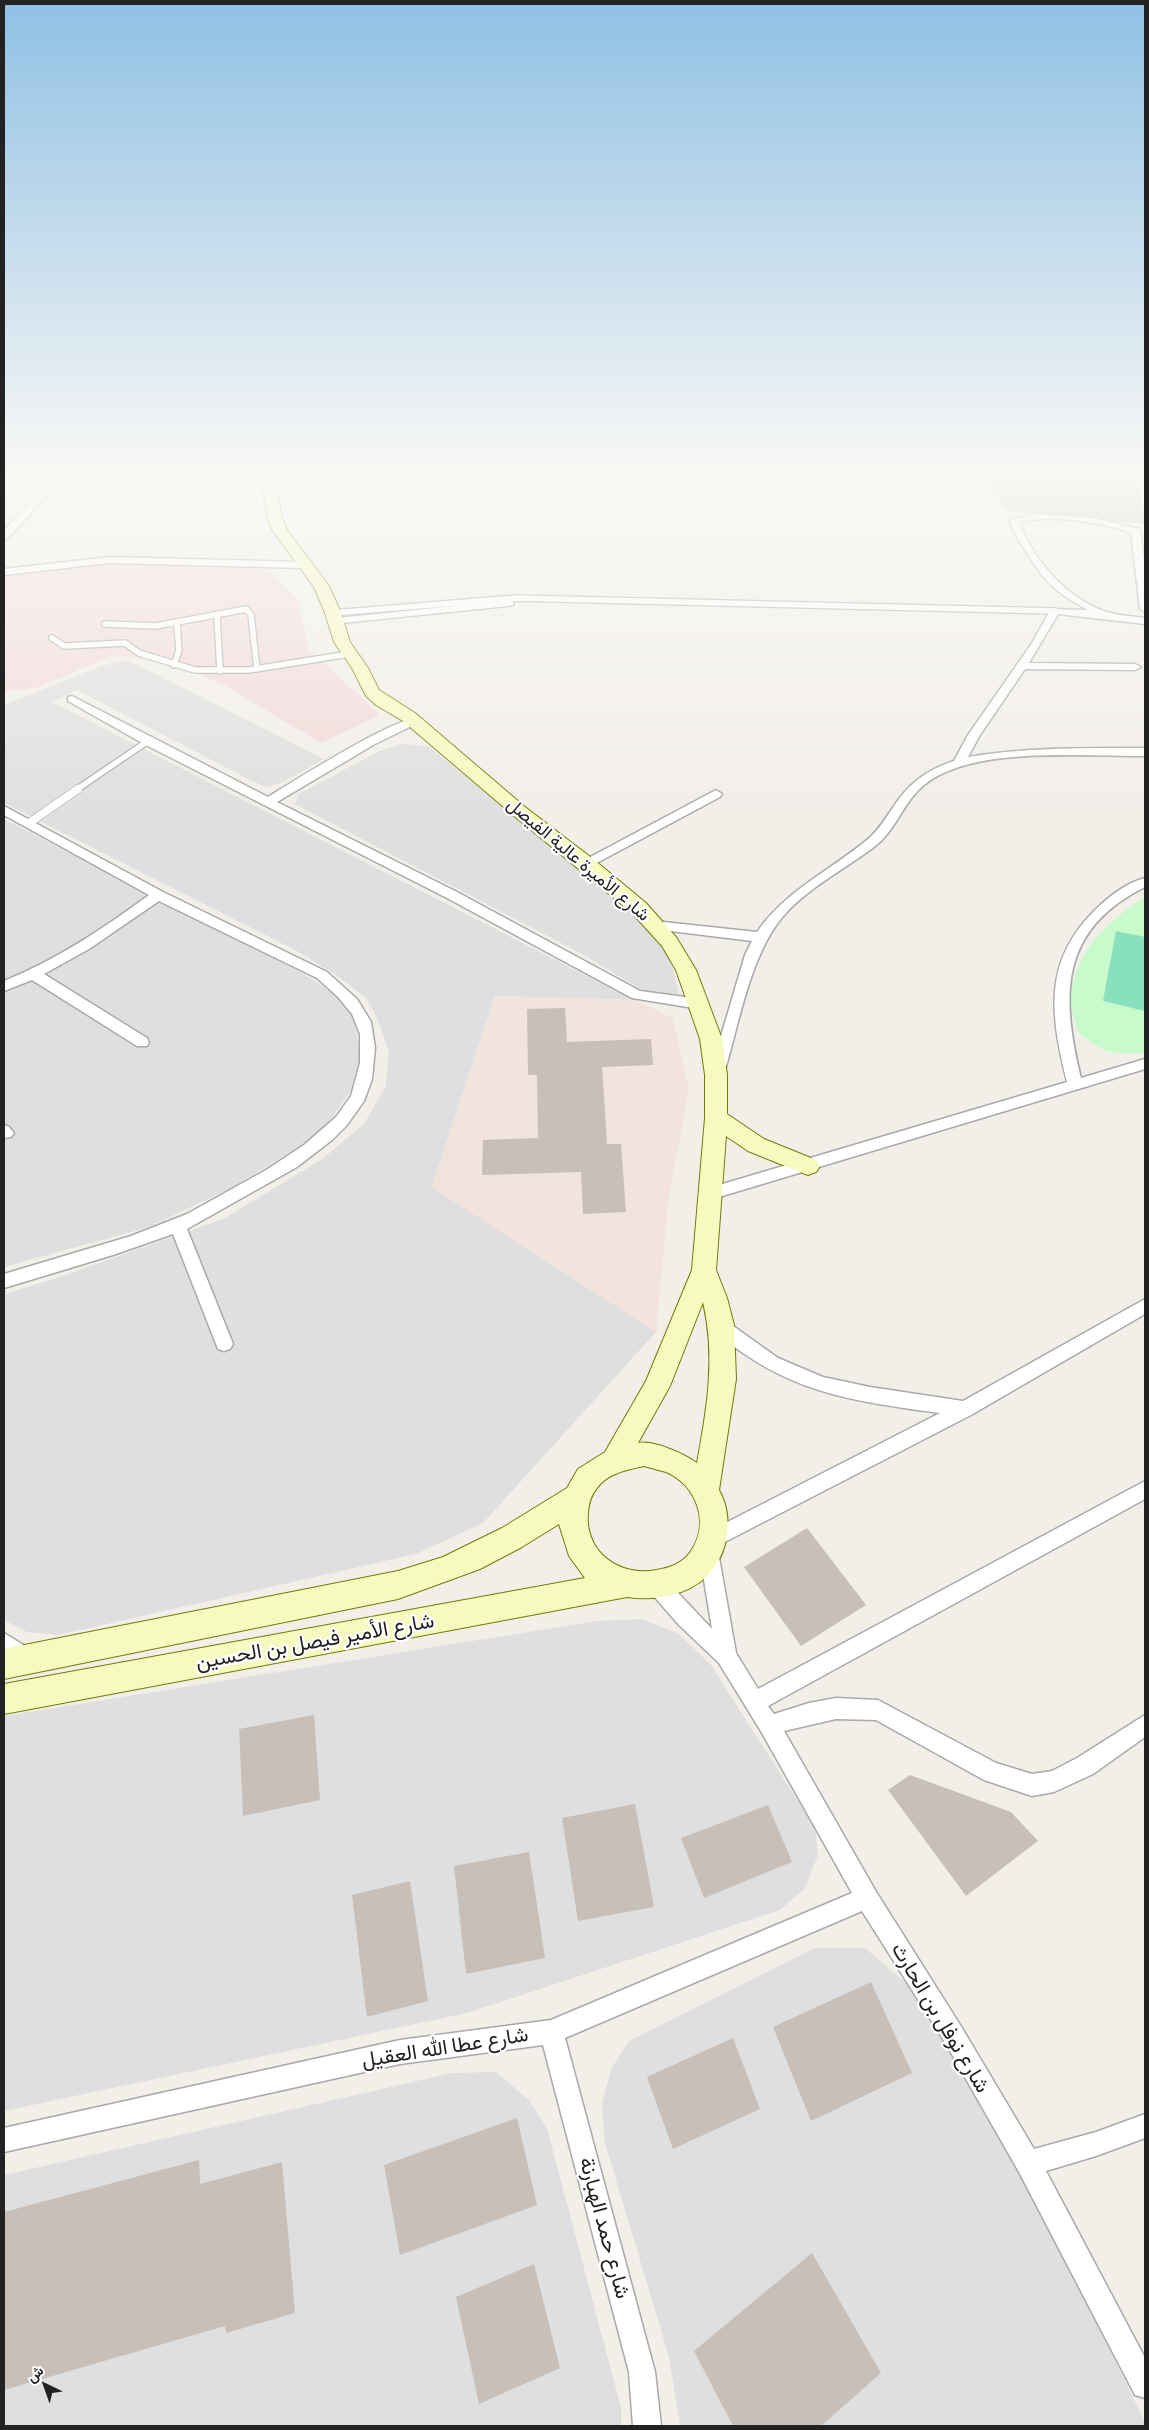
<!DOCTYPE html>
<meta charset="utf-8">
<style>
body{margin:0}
#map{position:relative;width:1149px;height:2430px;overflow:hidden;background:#f2efe9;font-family:"PT Sans Narrow",Vazirmatn,sans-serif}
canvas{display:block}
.frame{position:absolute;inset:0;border:5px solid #222;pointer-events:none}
.north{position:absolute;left:20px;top:2360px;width:50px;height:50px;-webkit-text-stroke:4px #fff;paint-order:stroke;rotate:318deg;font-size:14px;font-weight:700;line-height:20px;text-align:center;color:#222}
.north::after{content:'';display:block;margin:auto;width:18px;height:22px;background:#222;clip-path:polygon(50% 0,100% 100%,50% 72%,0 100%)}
</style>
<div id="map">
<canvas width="1149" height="2430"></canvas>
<div class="frame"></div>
<div class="north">ش</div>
</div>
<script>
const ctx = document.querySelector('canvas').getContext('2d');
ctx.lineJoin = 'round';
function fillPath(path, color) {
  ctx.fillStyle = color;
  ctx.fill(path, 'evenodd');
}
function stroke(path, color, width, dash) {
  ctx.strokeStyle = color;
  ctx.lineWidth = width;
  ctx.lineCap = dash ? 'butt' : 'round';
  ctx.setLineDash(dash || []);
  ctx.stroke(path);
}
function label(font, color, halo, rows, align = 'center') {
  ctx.font = font + ' "PT Sans Narrow",Vazirmatn,sans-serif';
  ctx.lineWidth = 4.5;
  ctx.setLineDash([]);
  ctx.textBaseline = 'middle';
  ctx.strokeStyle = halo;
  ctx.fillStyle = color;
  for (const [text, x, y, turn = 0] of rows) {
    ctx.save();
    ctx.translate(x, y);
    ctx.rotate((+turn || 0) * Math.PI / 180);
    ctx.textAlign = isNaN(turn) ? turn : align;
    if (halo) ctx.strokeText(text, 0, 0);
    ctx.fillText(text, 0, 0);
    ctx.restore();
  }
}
fillPath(new Path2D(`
 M127,660L324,759L285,781L267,787L252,781L77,690L52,702L634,1000L495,996L432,1187L656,1332L483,1523L416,1554L58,1635L27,1632L4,1620V1294L57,1278L223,1219L321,1160L364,1124L386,1086L389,1052L378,1020L367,999L336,975L301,953L4,803V705L101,666Z
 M403,744L429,746L646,926L670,958L679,994L645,992L584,955L295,804L299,794L379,751Z
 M4,819L304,974L335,994L356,1021L360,1057L350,1092L321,1133L233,1187L149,1227L4,1267Z
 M642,1619L679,1634L711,1665L815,1828L818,1855L805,1888L780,1910L467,2013L4,2111V1716L597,1621Z
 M815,1948H865L913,1989L1019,2164L1145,2422V2426H680L669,2357L605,2143L602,2104L611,2069L629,2041Z
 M496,2072L529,2100L547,2128L621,2408V2426H4V2175L452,2073Z`), '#e0dfdf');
fillPath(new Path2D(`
 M111,562L263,563L298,600L309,649L380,715L321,743L222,684L169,662L114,655L36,688L4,691V575Z`), '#f2dad9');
fillPath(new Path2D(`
 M495,996L634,1000L673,1018L689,1091L669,1195L656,1332L432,1187Z`), '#f3e3dd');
fillPath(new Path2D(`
 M982,476H1138L1145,524L1008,511Z`), '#aacbaf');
fillPath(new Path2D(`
 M1145,897V1053C1111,1055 1103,1053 1077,1031C1075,1020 1070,1007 1071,996C1075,950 1109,920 1145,897Z`), '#c8facc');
fillPath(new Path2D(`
 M1116,931L1145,937V1011L1103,1001Z`), '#88e0be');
fillPath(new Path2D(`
 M1079,497L1097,499L1145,510V521L1081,515Z
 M565,1008L567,1042L651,1039L653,1065L602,1067L607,1144H621L626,1212L583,1214L581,1172L482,1175L483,1140L538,1138L537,1075H528L527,1009Z
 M807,1528L866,1605L801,1646L744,1567Z
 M314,1715L320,1800L243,1816L239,1729Z
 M910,1775L1011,1812L1038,1841L966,1896L888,1790Z
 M635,1804L654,1907L578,1921L562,1818Z
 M768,1805L792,1862L704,1898L681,1838Z
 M529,1852L545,1958L466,1974L454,1866Z
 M410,1881L428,2001L367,2017L352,1895Z
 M871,1982L912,2073L811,2121L773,2027Z
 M733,2038L760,2109L673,2149L647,2077Z
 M517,2118L537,2205L400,2255L384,2165Z
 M199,2160L200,2184L282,2162L295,2313L226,2333L225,2326L4,2390V2212Z
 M812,2253L881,2373L821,2426H733L694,2351Z
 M534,2264L560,2368L479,2404L456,2297Z`), '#c7bfb8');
const laneFar1 = new Path2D(`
 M333,613L516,598L1055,611
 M217,615L220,671
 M335,621L511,603
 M105,624L156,626L246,609L251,615L257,669
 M52,638L64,646L125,643L139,653L195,670H249L349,654
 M174,665L179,650L177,625
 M76,790L148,741`);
const lane = new Path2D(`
 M29,823L78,789`);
const street = new Path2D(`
 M46,476H56L44,499L8,538L4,539V530L37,496Z
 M1037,514L1095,518L1140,529L1145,567V612L1140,609L1131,533C1106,523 1045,513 1020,523C1033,561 1069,600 1107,612C1119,616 1133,616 1145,618V624L1058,614L1029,663L1135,664L1141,667L1135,670L1025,669L980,735L968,757C1027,747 1086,748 1145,748V756C1084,757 973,745 924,785C903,802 896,831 874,847C845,869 811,886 786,913C751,951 740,1020 725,1070L723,1074H713L711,1070L745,955L752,941L654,929L647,925L654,921L757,932C786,890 830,871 868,839C878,831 885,819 892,809C908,784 926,770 954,761L968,735L1032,643L1051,609L1088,610C1057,593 1045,583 1027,553C1020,543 1014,533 1010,522L1012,520Z
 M109,557L305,562L310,565L305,568L109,563L4,575V569Z
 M72,696L268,797C291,783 399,714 418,719L420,721L418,723L375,744L277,802L457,892L640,991L700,999L707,1004L700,1009L632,998L447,898L144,744L68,701V697Z
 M716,790L722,794L720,797L591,866L586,867L579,863Z
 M4,806L163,892L327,972L357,999L371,1022L375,1048L372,1079L364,1101L347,1125L332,1140L297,1167L187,1229L233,1344L230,1349L224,1351L218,1349L173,1234L113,1255L4,1288V1274L131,1236L187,1214L266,1170L304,1145L336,1117L351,1096L360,1063V1034L352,1014L338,997L317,978L159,901L89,949L44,974L147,1038L149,1042L147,1046H137L32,980L4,991V981C56,960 103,929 149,895L4,815Z
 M1145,878V887C1059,930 1061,995 1081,1078L1145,1059V1069L709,1200L703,1198L701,1194L703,1190L709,1188L1067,1082C1051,1016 1042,963 1094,911C1108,897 1126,883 1145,878Z
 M4,1125L9,1127L14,1133L11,1137L4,1138Z
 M1145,1299V1314L971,1415L717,1546L736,1653L758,1689L1145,1481V1499L768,1706L774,1714L809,1703L836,1698L878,1700L996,1763L1032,1774L1052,1771L1077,1758L1145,1715V1737L1093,1774L1054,1792L1032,1796L984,1780L876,1720L836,1719L784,1731L875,1890L962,2028L1034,2149L1096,2132L1145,2114V2138L1096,2156L1046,2171L1145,2358V2398L1135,2395L1019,2172L946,2044L862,1911L565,2038L655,2372L661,2426H633L629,2372L543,2045L400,2064L4,2152V2128L400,2040L551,2020L852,1893L762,1733L719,1663L679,1625L651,1593L648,1586L651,1579L658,1577L665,1579L712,1629L699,1550L705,1543L703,1539L706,1533L940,1413C851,1401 788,1393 717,1333L714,1328L717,1323L723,1321L729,1323L778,1358L823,1377L870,1387L963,1401Z
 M4,1633L35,1652L38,1659L35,1666L28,1669L4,1655Z`);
const secondary = new Path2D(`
 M260,476H274L282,519L287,530L329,586L341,613L350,642L368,668L379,690L415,713L525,807L593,859L646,903L676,937L696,970L722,1039L727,1075V1114L764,1139L816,1160L820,1166L816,1172L808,1175L800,1172L748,1151L726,1136L716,1270L727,1298L734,1325L736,1379L719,1490C734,1517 729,1554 707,1576C687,1596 653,1601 627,1597L4,1714V1684L585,1578L569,1556L559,1524L522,1547L480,1569L398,1599L4,1679V1649L398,1571L443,1557L502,1528L567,1488L578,1469L605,1452L646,1381L692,1270L705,1118V1075L700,1039L676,970L662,946L632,913L513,815L403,721L376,705L366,696L352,668L334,642L325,613L314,587L273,531L268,519ZM703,1302C716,1357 707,1409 697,1463C684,1454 654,1440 638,1443L670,1386ZM644,1466C651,1468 659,1470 666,1472C697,1485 710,1523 691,1551C683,1563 670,1568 656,1570C619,1577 584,1552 588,1512C589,1503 591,1495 597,1488C608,1473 627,1470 644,1466Z`);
stroke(laneFar1, '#a9a9a9', 8);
stroke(lane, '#a9a9a9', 9);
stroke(street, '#a9a9a9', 3);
stroke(secondary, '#707d05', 2);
stroke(laneFar1, '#fff', 5.5);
stroke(lane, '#fff', 8);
fillPath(street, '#fff');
fillPath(secondary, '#f7fabf');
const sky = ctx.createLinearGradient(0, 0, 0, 816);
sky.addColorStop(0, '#8fc0e4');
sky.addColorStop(0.58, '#f9f8f5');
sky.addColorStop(1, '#f9f8f500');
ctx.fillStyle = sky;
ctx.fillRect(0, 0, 1149, 816);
label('18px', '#222', '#fff', [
 ["شارع الأميرة عالية الفيصل",578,860,40]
]);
label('21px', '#222', '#fff', [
 ["شارع الأمير فيصل بن الحسين",315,1642,-10],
 ["شارع نوفل بن الحارث",940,2018,59],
 ["شارع عطا الله العقيل",445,2048,-9],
 ["شارع حمد الهبارنة",604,2228,75]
]);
</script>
